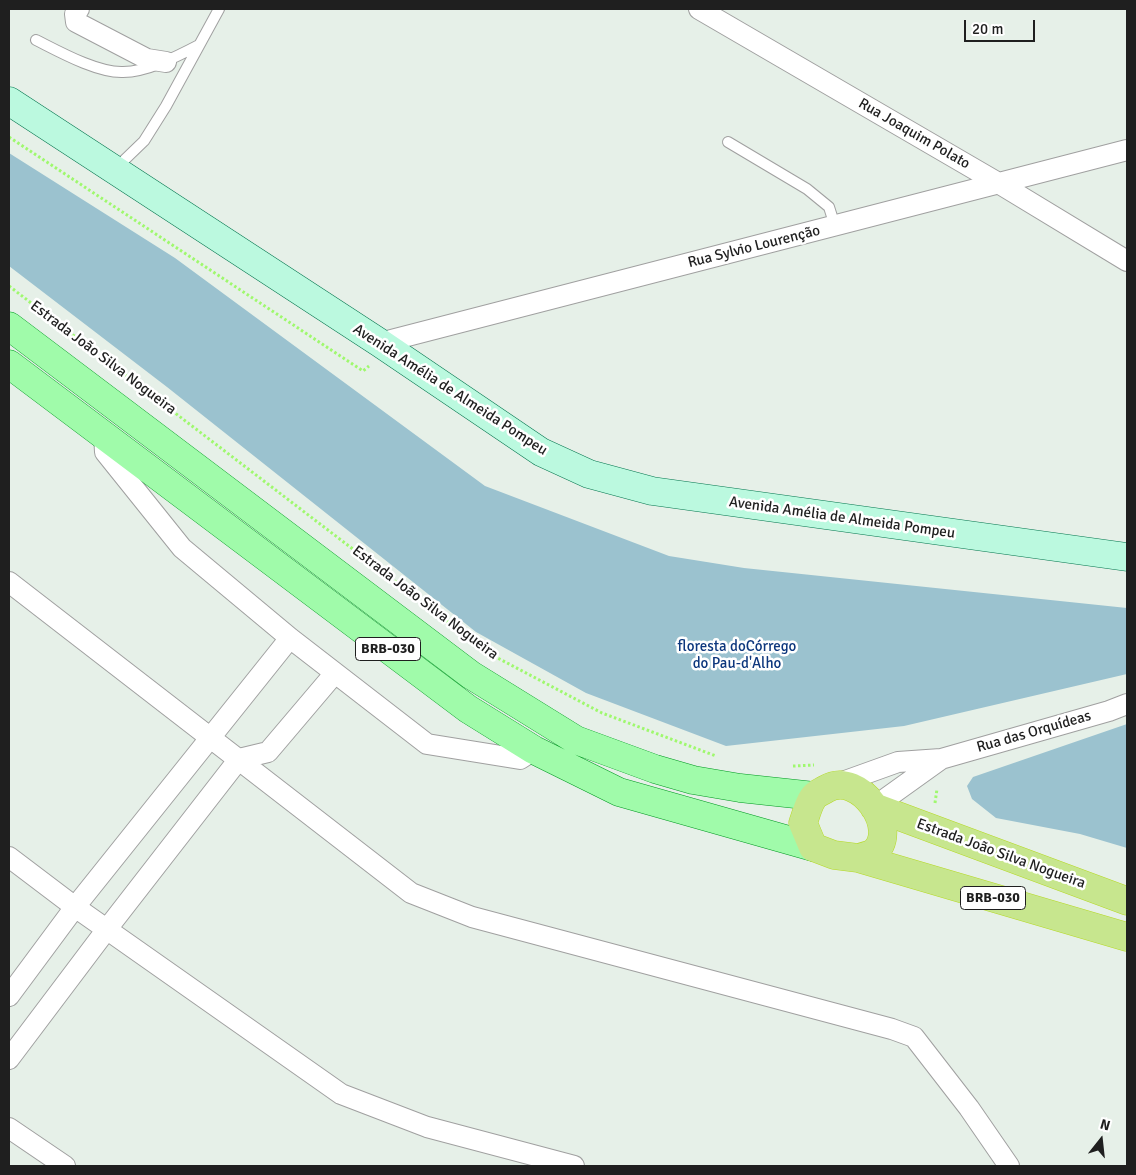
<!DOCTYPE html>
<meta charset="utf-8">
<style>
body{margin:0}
#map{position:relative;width:1136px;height:1175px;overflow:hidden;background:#e6f0e8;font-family:Signika,sans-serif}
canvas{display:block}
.frame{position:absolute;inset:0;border:10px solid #1f1f1f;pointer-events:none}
.north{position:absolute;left:1076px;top:1115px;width:50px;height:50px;-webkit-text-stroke:4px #fff;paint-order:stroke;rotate:16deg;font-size:14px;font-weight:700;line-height:20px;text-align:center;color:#1f1f1f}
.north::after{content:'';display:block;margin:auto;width:18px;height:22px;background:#1f1f1f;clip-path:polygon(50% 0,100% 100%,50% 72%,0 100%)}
.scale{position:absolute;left:964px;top:20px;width:71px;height:22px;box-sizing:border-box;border:2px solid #1f1f1f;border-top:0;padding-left:6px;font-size:15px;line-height:18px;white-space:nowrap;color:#1f1f1f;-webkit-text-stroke:4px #fff;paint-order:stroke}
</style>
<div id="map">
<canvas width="1136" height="1175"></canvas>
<div class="frame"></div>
<div class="north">N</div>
<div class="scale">20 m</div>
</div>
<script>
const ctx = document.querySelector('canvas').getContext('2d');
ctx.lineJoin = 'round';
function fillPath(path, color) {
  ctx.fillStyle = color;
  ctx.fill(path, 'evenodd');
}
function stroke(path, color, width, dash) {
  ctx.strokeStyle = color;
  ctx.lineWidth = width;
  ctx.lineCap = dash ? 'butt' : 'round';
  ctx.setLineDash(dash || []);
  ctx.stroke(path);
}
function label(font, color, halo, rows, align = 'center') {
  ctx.font = font + ' Signika,sans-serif';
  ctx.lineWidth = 5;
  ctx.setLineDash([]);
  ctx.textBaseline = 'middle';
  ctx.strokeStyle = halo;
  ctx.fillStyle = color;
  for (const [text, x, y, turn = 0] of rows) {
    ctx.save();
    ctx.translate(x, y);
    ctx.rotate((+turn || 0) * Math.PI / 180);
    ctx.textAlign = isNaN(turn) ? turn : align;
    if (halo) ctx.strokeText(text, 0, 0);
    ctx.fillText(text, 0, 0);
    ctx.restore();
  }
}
fillPath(new Path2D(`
 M9,153L175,258L485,486L669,556L744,568L1127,608V674L904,726L726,746L586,693L476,632L167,387L9,266Z
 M1127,724V848L1080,834L996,818L972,799L967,786L973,777Z`), '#9bc2cf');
const lane = new Path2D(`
 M36,40C58,51 97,73 123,72C147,72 178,56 199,45
 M728,142L807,189L829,207L835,226
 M115,169L144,141L166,106L219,9`);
const street = new Path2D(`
 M79,9L75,14L76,22L147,59L166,62
 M699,9L1000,184L1127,261
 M380,343L1127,150
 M104,434L105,452L182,548L290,638L427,744L520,759L534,750
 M9,582L411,893L472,917L892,1029L914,1037L969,1108L1009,1166
 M834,785L898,762L941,759L1109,711L1127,704
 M874,807L941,759
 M9,857L75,907L341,1094L427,1127L574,1166
 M9,996L75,907L290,638
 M9,1059L107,929L239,759L268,752L335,673
 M9,1128L65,1166`);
const secondary = new Path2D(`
 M9,101L380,343L541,452L589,474L652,491L1127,557`);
const primary = new Path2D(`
 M9,326L471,675L576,740L655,769L693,780L740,788L814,796
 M9,364L468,709L534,750L619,792L813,847`);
const highway = new Path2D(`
 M874,807L1127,901
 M858,858C862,857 869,855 873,853C902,831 860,769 826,789C821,792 815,794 813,798C808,805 806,815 803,823L813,847L834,855L858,858L1127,937`);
stroke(lane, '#a0a0a0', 12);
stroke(street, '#a0a0a0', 22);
stroke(secondary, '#06764f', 29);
stroke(primary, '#029822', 29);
stroke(highway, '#b6d927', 29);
stroke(new Path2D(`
 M9,137L363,371L369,366
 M9,286L490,654L602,713L716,756
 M793,766L814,765
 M935,803L937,789`), '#9ff86e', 3, [2.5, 2.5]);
stroke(lane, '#fff', 10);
stroke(street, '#fff', 20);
stroke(secondary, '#bbf9df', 28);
stroke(primary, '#a0fbaa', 28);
stroke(highway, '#c7e68e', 28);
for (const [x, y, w] of [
 [388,649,65],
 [993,898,65]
]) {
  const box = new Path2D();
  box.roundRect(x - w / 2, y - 11.5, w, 23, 4);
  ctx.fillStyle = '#fff';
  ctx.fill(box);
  stroke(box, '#1f1f1f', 1);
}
label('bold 14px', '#1f1f1f', null, [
 ["BRB-030",388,649],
 ["BRB-030",993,898]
]);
label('15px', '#1f1f1f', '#fff', [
 ["Rua Joaquim Polato",914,134,30],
 ["Rua Sylvio Lourenção",754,247,-14],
 ["Estrada João Silva Nogueira",103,358,37],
 ["Avenida Amélia de Almeida Pompeu",450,390,33],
 ["Avenida Amélia de Almeida Pompeu",842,518,8],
 ["Estrada João Silva Nogueira",425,603,37],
 ["Rua das Orquídeas",1034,732,-16],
 ["Estrada João Silva Nogueira",1001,854,20]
]);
label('15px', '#0d377d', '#fff', [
 ["floresta doCórrego",737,647],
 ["do Pau-d'Alho",737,664]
]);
</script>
